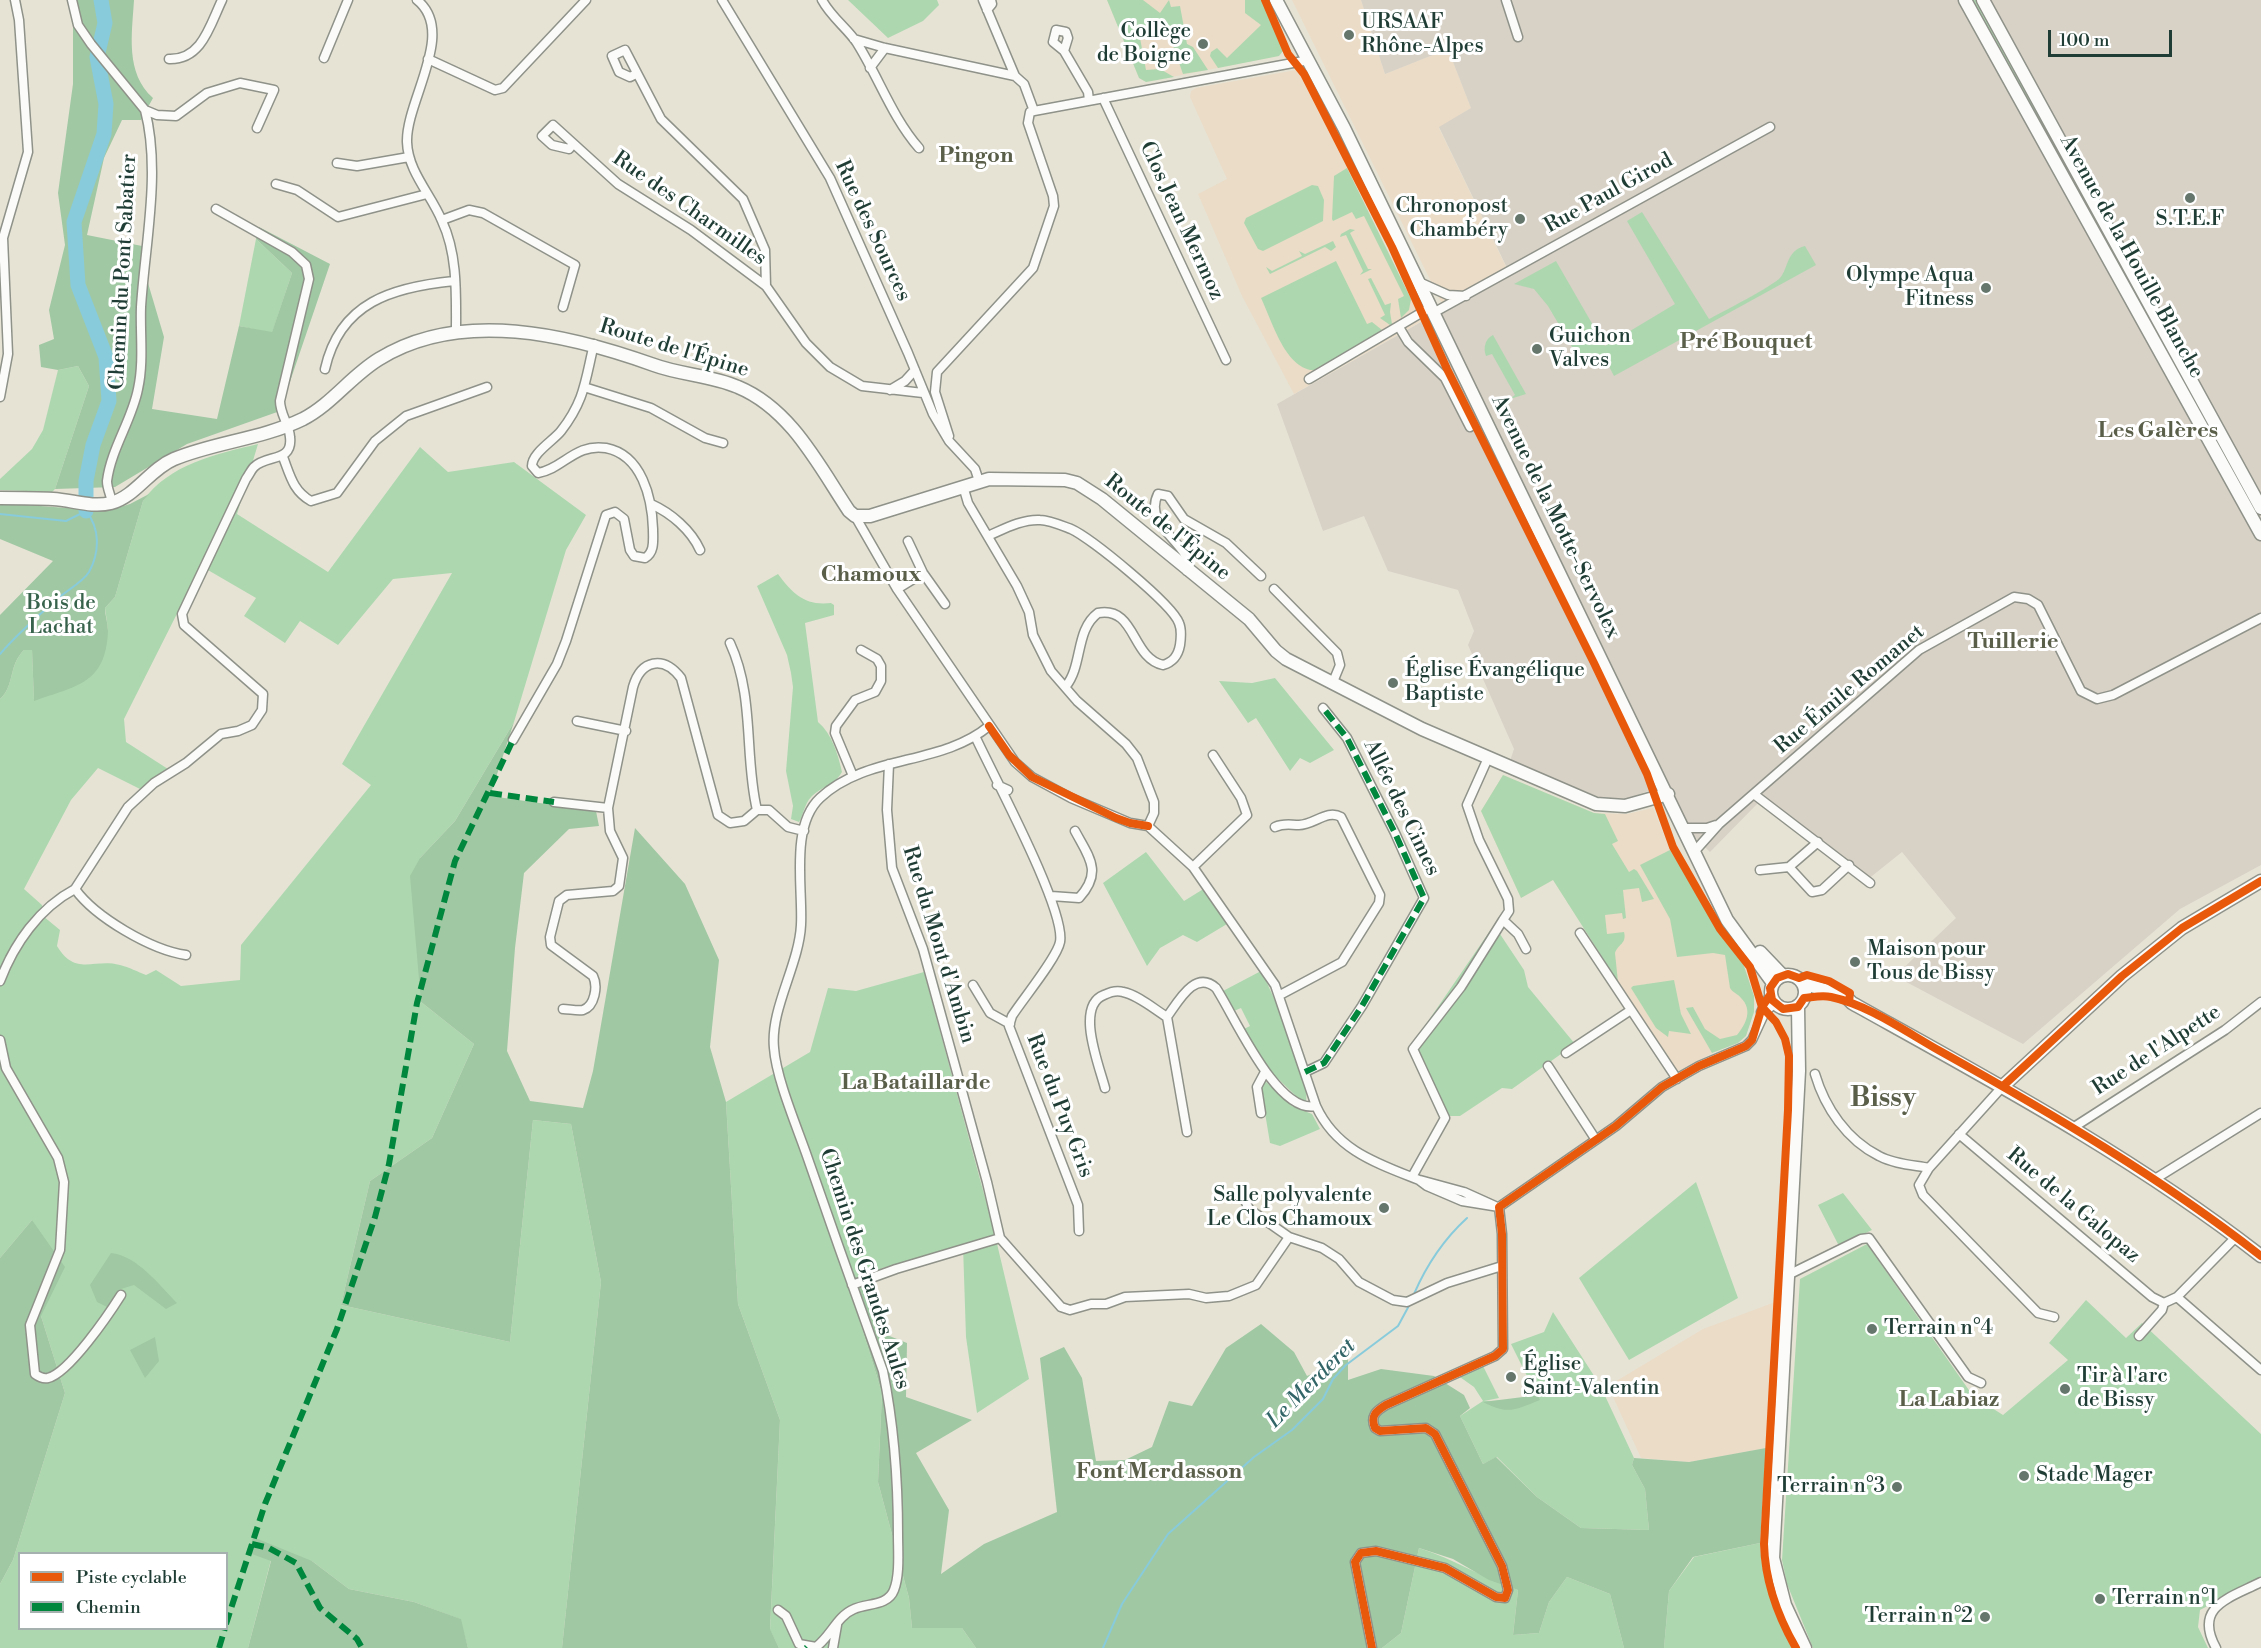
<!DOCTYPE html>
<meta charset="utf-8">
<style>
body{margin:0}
#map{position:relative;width:2261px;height:1648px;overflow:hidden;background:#e6e3d5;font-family:"Libre Bodoni",serif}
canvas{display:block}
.legend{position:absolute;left:18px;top:1552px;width:210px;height:78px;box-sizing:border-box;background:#fff;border:2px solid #a5b1ae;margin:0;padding:8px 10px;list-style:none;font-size:18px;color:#1f3d34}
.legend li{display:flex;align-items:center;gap:12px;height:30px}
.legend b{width:30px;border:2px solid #a5b1ae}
.scale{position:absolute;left:2048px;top:30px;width:124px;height:27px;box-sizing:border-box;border:3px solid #1f3d34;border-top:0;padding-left:8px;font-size:18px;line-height:21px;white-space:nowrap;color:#1f3d34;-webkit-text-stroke:4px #fff;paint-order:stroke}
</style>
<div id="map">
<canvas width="2261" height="1648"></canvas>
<ul class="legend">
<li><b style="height:8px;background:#e8590c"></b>Piste cyclable</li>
<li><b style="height:8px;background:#00873e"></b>Chemin</li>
</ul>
<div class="scale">100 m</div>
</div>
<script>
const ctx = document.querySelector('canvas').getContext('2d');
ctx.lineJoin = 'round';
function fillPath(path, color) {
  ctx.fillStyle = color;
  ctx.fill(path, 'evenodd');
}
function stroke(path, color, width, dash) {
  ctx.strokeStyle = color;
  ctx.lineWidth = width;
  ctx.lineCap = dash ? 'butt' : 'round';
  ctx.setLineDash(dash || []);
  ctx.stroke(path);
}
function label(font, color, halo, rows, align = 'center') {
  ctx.font = font + ' "Libre Bodoni",serif';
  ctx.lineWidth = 6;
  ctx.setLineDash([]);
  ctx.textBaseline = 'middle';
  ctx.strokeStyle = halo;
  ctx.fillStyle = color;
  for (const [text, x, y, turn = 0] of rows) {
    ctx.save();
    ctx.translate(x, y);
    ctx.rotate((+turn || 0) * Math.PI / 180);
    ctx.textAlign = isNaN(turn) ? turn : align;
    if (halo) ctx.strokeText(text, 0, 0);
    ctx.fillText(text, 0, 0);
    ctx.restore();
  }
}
fillPath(new Path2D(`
 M1107,0H1263L1283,51L1279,56L1146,82L1139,78Z
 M1292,0H1361L1385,74L1448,49L1471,108L1439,128L1509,273L1444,308Z
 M1296,70L1302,74L1422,321L1294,394L1242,296L1198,194L1227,179L1190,97L1191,91L1196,88Z
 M1503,775L1594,813L1627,814L1653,808L1670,850L1748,973L1755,1004L1746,1036L1738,1043L1712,1053L1677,1073L1553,880L1521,898L1481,811Z
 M1775,1302L1767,1448L1689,1462L1641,1458L1608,1386L1703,1329Z`), '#ebdcc7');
fillPath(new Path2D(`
 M1361,0H2261V865L2180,909L2023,1044L1895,976L1956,918L1902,852L1867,880L1759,802L1710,852L1648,791L1624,800L1604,799L1510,761L1514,749L1468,645L1474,631L1458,590L1388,571L1364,516L1323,531L1277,404L1509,272L1439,127L1471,108L1448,49L1385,74Z`), '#d8d1c6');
fillPath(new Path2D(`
 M848,0H937L939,5L923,21L888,38Z
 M1107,0H1143L1160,13L1169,0L1171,7L1180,6L1187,44L1193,47L1208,70L1183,74L1170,37L1154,35L1140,38L1146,70L1160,69L1174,77L1146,82L1139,78Z
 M1245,0H1263L1283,51L1279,56L1218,68L1210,56L1211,52L1217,48L1227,58L1261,25L1245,13Z
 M1968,0H1979L2089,209L2086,207Z
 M1347,168L1411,299L1409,310L1401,318L1398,299L1404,296L1364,216L1356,219L1352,212L1333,221L1332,219L1334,176Z
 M1312,185L1318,186L1324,200L1323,221L1263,251L1258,249L1244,223L1246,218Z
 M1642,212L1709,319C1721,313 1774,285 1780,278C1789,267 1786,251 1805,246L1816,265L1614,376L1603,355L1595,358L1592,355L1581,362L1548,306L1534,289L1514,284L1556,261L1605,346L1675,304L1627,221Z
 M2094,216L2224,450L2219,448L2096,227L2092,217Z
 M1350,229L1355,230L1350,233L1368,269H1372L1360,275L1363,271L1346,235L1340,237L1341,234Z
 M256,239L292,273L272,333L239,326Z
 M1333,241L1336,247L1331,251L1325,247L1270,274L1266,267L1272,271L1302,256L1299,251L1305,254Z
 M1336,261L1367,324L1372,322L1382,330L1321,370C1287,376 1273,323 1261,298Z
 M1371,278L1385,305L1391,303L1390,312L1392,324L1390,325L1380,318L1385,315L1368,279Z
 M1493,335L1526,394L1510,399L1515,395L1492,354L1486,356C1483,348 1485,339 1493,335Z
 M78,366L89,386L55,489L52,492L0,490V479L32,449L43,430L58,370Z
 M258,444L237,514L328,572L420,447L448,472L514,462L586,515L566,550L514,722L455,821L420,858L421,1002L474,1044L432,1138L370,1181L341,1305L510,1342L533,1120L571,1124L601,1282L562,1648H468L460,1619L414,1602L349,1589L312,1561L271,1560L248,1648H0V1584L13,1560L65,1393L41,1316L32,1220L0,1258V699C15,686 8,666 24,650H32L34,700L108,629L105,608L115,597L143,501C169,464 216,454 258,444ZM201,566L256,598L244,616L285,643L300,621L338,645L393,579L452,573L342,764L371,785L241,945L240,980L181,986L156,970L146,975C138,972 129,967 120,965C93,958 76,977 57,946L60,930L43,916L42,905L24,889L71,800L98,768L142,790L168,769L126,742L124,719ZM20,1554H226V1628H20Z
 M778,574C793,594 805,606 831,603L834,605V615L805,623L818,722C832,734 838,754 842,772C836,784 821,787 812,796C804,804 804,814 799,822L791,819L793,806L786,771L793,687L791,673L787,655L757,586Z
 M1275,678L1334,750L1310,763L1300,758L1290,771L1256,718L1248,723L1219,681L1252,683Z
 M1503,775L1594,813L1605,814L1618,841L1612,844L1629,872L1634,869L1637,871L1654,899L1642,902L1639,888L1623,890L1626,918L1623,919L1622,913L1605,915L1607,934L1624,932C1627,944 1618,944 1615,953L1618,982L1553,880L1521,898L1481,811Z
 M1670,850L1719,931L1743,963L1754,996V1012L1746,1036L1738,1043L1712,1053L1686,1008L1693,1007L1705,1029L1720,1039L1737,1035C1746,1024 1753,1010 1741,998C1737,993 1733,993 1730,988L1725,955L1713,953L1677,957L1670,919L1640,865Z
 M1146,852L1184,901L1205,888L1227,924L1197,942L1183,935L1160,948L1147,966L1103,883Z
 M1494,925L1524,970L1528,987L1575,1044L1512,1089L1502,1088L1460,1116H1442L1409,1049Z
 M1261,971C1272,991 1312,1083 1306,1103L1300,1100L1268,1069L1244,1029L1250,1026L1241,1008L1234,1011L1223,991Z
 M924,972L994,1231L1029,1379L977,1413L966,1337L963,1246L882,1268L863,1285L850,1289L882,1393L878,1482L909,1598L912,1628H962L976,1648H779L770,1630L780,1420L738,1304L726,1102L810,1052L828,988L856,991Z
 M1674,980L1681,1014L1691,1034L1669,1031L1668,1037L1656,1028L1631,988L1633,986Z
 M1265,1081L1292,1106L1312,1114L1320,1129L1280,1146L1270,1143L1261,1089L1262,1082Z
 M1696,1182L1738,1298L1629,1360L1579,1278Z
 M1843,1193L1872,1230L1839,1246L1818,1205Z
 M1867,1244L1973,1396L2003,1415L2068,1360L2049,1343L2086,1300L2126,1338L2142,1323L2261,1434V1578L2200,1610L2198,1627L2208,1648H1813L1787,1584L1782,1560L1800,1279Z
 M1553,1312L1600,1385L1634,1458L1632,1465L1645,1489L1649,1530L1581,1528L1537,1497L1497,1457L1483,1464L1460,1416L1483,1401L1474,1387L1457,1375L1482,1364L1499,1398L1484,1401L1539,1400L1511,1344L1544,1332Z
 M1760,1543C1762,1584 1775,1611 1792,1648H1664L1669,1591L1694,1557Z
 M1419,1548C1454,1559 1483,1578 1518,1590L1513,1635L1539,1633L1549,1602L1567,1577L1610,1594L1624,1648H1382L1401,1633Z`), '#add8af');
fillPath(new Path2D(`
 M73,0H134C132,34 125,73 153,98L141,120H122L104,158L87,235L142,246L148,283L164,337L152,409L217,419L239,326L272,332L292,273L256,239L259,227L330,264L280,411L187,444L115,487L55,489L89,386L78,366L58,370L41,367L39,345L54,339L49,310L65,245L58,193L73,84Z
 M149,494L143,501L115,597L105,608C105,616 108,623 108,631C106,684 76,686 34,701L32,650H24C8,666 15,686 0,699V615L53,561L0,539V503L107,511L130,504Z
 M514,722L490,796L596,811L599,826L569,829L524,873L515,948L507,1051L530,1101L583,1108L593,1071L635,828L685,884L719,960L710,1047L726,1102L738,1304L780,1420L770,1629L779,1648H562L601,1282L571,1124L533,1120L510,1342L341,1305L370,1181L432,1138L474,1044L421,1002L410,876L420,858L455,821Z
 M32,1220L65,1267L41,1316L65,1393L13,1560L0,1584V1258Z
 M111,1253C138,1256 159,1285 177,1303L166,1309L134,1285L121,1289L107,1307L97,1302L90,1285Z
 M863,1285L887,1335L907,1343L906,1397L972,1420L916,1453L949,1510L941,1574L984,1544L1057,1512L1040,1358L1064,1347L1082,1378L1096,1461L1125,1460L1152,1447L1169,1401L1192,1406L1226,1348L1261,1324L1294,1352L1307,1376L1348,1358V1380L1381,1369L1434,1376L1464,1395L1470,1408L1460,1416L1483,1464L1496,1457L1537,1497L1581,1528L1649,1530L1645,1489L1632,1465L1634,1458L1689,1462L1766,1448L1760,1543L1693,1557L1669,1591L1664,1648H1624L1610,1594L1567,1577L1549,1602L1539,1633L1513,1635L1518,1590L1489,1580L1453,1559L1419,1548L1401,1633L1382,1648H976L962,1628H912L909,1598L878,1482L882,1393L850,1289Z
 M155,1337L159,1361L145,1378L130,1350Z
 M1535,1389L1540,1400C1515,1410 1508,1415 1483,1402L1523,1397Z
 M253,1537L312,1561L349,1589L414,1602L461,1619L468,1648H248L271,1561L249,1553Z`), '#a0c8a3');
stroke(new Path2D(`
 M0,514L66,521L86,511C100,528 100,552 89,572C83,582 66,591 57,599C37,617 18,633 0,654
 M1414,1294C1427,1264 1443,1240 1467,1218
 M1103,1648L1122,1604L1168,1534L1254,1457L1292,1430L1323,1399L1333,1379L1346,1365L1398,1326L1411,1302`), '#88cbdb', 2);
stroke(new Path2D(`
 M86,511V481L93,445L109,401L106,357L78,285L74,222L104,134L106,104L97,57L105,23L101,0`), '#88cbdb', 15);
const street = new Path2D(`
 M72,0L78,25L91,44L145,110C161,171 145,244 141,307C140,334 144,362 138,389C132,420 111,449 107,481C107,489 111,495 112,503
 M417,0C457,32 406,100 407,142C408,172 431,194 442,221C458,255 456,296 456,333
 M722,0L830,178L908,353L933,414L949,441L975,469L979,481
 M822,0C831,17 847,28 857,43C879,78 892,117 919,148
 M1506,0L1518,37
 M987,10L992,4L991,0
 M854,39L885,48L1015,76
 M1064,51L1053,42L1056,30L1066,32L1068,38L1064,51L1088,92L1089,100
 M324,58L348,0
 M169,59C202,60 210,25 222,0
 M428,59L495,90L503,88L586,0
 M870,68L885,48
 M636,74L630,77L619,72L612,56L625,50L661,119L743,199L765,250L766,286
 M1103,98L1226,360
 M145,110L157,115L176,116L207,93L240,83L274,90L257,128
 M1034,111L1309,60
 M573,144L569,149L552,145L542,136L553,125L618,184L691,230L766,286L806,343L830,367L862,386L923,393
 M337,163L357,166L409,157
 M276,184L297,190L338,217L427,194
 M442,220L469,210L483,213L575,265L563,307
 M1419,282L1448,295L1466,296
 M1433,313L1770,127
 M1399,327L1408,342L1445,378L1470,427
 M325,369C340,302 393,287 454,281
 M1309,379L1431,307
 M584,387L651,408L705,438L723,443
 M890,390L905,381L915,370
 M0,397L8,354L3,238L28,152L19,20L15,0
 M949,436L935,392L937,372L1033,268L1054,206L1053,196L1028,123L1030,112L1034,111L1024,84L1015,76L983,0
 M283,457C290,475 293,491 311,501L337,493L375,441L406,416L487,387
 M963,486L968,503L1017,586L1029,612L1033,635L1051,671L1077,701L1126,744L1137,758L1154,802V813L1148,826
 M651,504C671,513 691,530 700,550
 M855,516L897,589L1015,762L1032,777L1071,798L1130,823L1148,826L1193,867L1275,985L1316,1106C1336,1150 1376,1163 1419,1180L1427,1186L1462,1201L1499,1207
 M988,536C1004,529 1022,519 1040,520C1049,520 1063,526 1071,529C1091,538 1172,604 1179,623C1182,630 1181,638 1180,645C1178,656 1173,662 1163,665C1131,658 1136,606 1098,613C1075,630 1083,665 1066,686
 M908,541L923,573L945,604
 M1187,571L1189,565C1185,541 1143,524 1158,494L1168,496L1184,519L1226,543L1261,576
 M897,589L923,573
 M1274,589L1337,653L1340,665L1333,682
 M730,643C755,697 744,756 757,810
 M577,721L626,731
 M976,738C993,775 1066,910 1060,942C1057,958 1022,1000 1012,1016L1009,1026L1078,1205L1079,1231
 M513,740L557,664L566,641L606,515L615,512L624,519L630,550L634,556L645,558C655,552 653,540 653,529C652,498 642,455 606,448C575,443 563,469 538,473L532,466C532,453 553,441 561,431C585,400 585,381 594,344
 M1488,758L1467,805L1479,840L1508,899L1509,911L1503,920
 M889,764L887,810L892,868L923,949L987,1182L1000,1238L1061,1307L1070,1310L1091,1304H1106L1125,1297L1189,1294L1206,1298L1229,1296L1256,1285L1289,1237L1322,1248L1339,1259L1359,1282L1393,1300L1407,1302L1447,1283L1502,1266
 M853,776L835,733L836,726L855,700L875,692L881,681V666L877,659L861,650
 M997,785L1008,790
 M1755,795L1870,883
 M554,802L608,808
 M1275,827C1284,823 1290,825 1299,825C1314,825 1327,809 1341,817L1380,895L1379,903L1342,962L1280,995
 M1683,828H1707L1716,825
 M1694,852L1719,824L1919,650L2014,597L2028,599L2038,605L2081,691L2097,699L2113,695L2261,618
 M1193,867L1247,815L1241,798L1213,755
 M1789,867L1812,892L1822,890L1849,865
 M1760,870L1789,867L1818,842
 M1051,896L1079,898C1103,872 1089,857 1075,831
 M1580,933L1677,1079
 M186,955C151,950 95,917 75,889L128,807L154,783L186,763L221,734L238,731L252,725L262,710L263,694L184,625L182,614L246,479C249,475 251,470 254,467C267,454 293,463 290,437C289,424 280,414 280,401L309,279L306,265L292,252L216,209
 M0,981C14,944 39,908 75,889
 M973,985L990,1013L1010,1024
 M563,1009C569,1009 577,1011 583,1010C595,1006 598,986 593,976L551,945L550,937L559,901L567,895L613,891L619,886L623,858L610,831L608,808L633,687C641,660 663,655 681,678L718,815L730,823L744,821L757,810H769L788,827L804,831
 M1761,1012L1770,995
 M1167,1017L1187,1132
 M0,1040L6,1068L58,1158L64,1182L60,1250L30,1325L35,1374C39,1377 43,1379 48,1378C69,1373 109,1314 121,1295
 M1566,1053L1631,1010
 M1548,1066L1596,1140
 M1305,1072L1324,1063L1362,1006L1424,898L1395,833L1347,738L1323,708
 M1815,1074C1825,1108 1847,1140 1879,1156C1894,1164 1913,1165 1929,1168
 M2003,1086L1929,1168L1919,1185L1923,1195L2038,1313L2054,1317
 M1105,1088C1099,1065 1075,1006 1104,995C1110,992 1117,990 1123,992C1138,995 1154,1009 1167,1017C1178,1002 1195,969 1216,988C1234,1015 1277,1115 1316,1106
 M1261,1113L1257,1087L1265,1072
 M2071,1129L2225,1030L2261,1002
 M1959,1134L2152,1297L2164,1303
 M1412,1177L1445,1118L1413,1049L1461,987L1503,920L1518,934L1526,949
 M2155,1179L2261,1113
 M1420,1180L1464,1192L1495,1206
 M1242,1194L1249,1209L1289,1237
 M1499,1207L1616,1126L1662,1087L1699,1066L1746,1046L1752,1040L1765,1012L1774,1004
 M1788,1275L1861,1239L1869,1238L1968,1377L1981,1383
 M852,1285L896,1269L1000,1238
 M2177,1297L2261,1370
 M2139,1336L2162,1310L2164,1303L2177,1297L2236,1237
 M778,1610L786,1616L799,1644L816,1647C831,1636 837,1616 854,1609C867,1603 888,1606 894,1590C900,1575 898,1552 898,1535C898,1479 894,1425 883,1371C857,1299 832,1228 807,1156C797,1127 776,1078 774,1048C770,1009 799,965 801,925C803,888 790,826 820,798C867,754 941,766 989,726
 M833,1648L837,1625
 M1372,1648L1355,1562L1361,1553L1376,1551L1445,1568L1496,1597L1505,1598L1508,1590L1502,1566L1435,1434L1426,1428L1380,1431L1375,1428C1370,1416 1376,1411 1386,1405L1495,1356L1503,1349L1502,1234L1499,1207
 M2216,1648C2193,1606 2230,1598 2261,1582`);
const secondary = new Path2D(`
 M1276,0L1344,128L1727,920L1773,983
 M1965,0L2261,534
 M1983,0L2261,508
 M0,498C18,498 36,498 53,499C72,500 92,508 111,503C135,497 150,469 174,459C215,442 262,439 303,419C332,404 351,376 379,359C461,308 570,335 654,365C681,375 711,375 738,387C791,409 819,466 849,511L855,516H870L989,479L1065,480L1077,483L1102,499L1249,619L1276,651L1286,659L1422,729L1596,804L1625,806L1668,794
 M1760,952L1782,975
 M1771 992a17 17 0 1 1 34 0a17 17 0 1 1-34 0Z
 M1803,983L1846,997L1852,1003C1992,1081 2134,1157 2261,1256
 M1798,1007L1799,1071L1773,1558L1785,1605L1805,1648
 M2003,1086L2122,976L2182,928L2261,881`);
stroke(street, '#8e9289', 11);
stroke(secondary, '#8e9289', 15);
stroke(street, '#fbfbf9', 8);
stroke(secondary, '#fbfbf9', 12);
stroke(new Path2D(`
 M490,793L554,802
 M1305,1072L1324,1063L1362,1006L1424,898L1395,833L1347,738L1323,708
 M252,1544L269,1548L296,1563L320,1608L357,1639L362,1648
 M226,1624L265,1504L337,1329L375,1217L389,1164L417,1003L455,861L513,740
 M219,1648L225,1628
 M806,1648L807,1647`), '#00873e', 6, [12, 6]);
stroke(new Path2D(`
 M1265,0L1288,54L1304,74L1392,247L1447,369L1594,663L1647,774L1673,847L1720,929L1750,967L1762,1007L1776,1022L1785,1039L1789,1056L1788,1110L1764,1544C1765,1582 1777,1615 1796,1648
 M989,726L1009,755L1032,777L1116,818L1130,823L1148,826
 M1849,1002L1850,993L1829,981L1807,975L1799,978L1788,974L1777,978L1770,988L1772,1000L1783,1009L1798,1007L1804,998C1814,997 1822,995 1831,997C1869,1005 1906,1032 1940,1051C2051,1113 2161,1178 2261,1256
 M2003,1086L2122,976L2182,928L2261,881
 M1372,1648L1355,1562L1361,1553L1376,1551L1445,1568L1496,1597L1505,1598L1508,1590L1502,1566L1435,1434L1426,1428L1380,1431L1375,1428C1370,1416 1376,1411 1386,1405L1495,1356L1503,1349L1502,1234L1499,1207L1616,1126L1662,1087L1699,1066L1746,1046L1752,1040L1762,1007L1770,995`), '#e8590c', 8);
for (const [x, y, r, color] of [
 [1349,35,6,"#65776c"],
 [1203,44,6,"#65776c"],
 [2190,198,6,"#65776c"],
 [1520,219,6,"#65776c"],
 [1986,288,6,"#65776c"],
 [1537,349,6,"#65776c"],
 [1393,683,6,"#65776c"],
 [1855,962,6,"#65776c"],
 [1384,1208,6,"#65776c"],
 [1872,1329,6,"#65776c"],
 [1511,1377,6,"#65776c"],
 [2065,1389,6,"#65776c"],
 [2024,1476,6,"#65776c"],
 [1897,1487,6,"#65776c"],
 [2100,1599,6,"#65776c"],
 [1985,1617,6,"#65776c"]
]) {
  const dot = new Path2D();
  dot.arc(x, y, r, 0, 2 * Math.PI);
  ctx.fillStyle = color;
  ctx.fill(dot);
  stroke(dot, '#fff', 2);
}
label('21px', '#1f3d34', '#fff', [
 ["URSAAF",1361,23],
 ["Rhône-Alpes",1361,47],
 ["Collège",1191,32,"right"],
 ["de Boigne",1191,56,"right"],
 ["Chronopost",1508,207,"right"],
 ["Chambéry",1508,231,"right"],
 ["S.T.E.F",2190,220,"center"],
 ["Olympe Aqua",1974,276,"right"],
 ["Fitness",1974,300,"right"],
 ["Guichon",1549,337],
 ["Valves",1549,361],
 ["Église Évangélique",1405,671],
 ["Baptiste",1405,695],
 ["Maison pour",1867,950],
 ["Tous de Bissy",1867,974],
 ["Salle polyvalente",1372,1196,"right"],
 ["Le Clos Chamoux",1372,1220,"right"],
 ["Terrain n°4",1884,1329],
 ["Église",1523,1365],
 ["Saint-Valentin",1523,1389],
 ["Tir à l'arc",2077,1377],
 ["de Bissy",2077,1401],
 ["Stade Mager",2036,1476],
 ["Terrain n°3",1885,1487,"right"],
 ["Terrain n°1",2112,1599],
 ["Terrain n°2",1973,1617,"right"]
], 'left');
label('21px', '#1f3d34', '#fff', [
 ["Rue Paul Girod",1609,194,-29],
 ["Rue des Charmilles",689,209,35],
 ["Clos Jean Mermoz",1181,221,65],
 ["Rue des Sources",872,231,65],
 ["Avenue de la Houille Blanche",2131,257,61],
 ["Chemin du Pont Sabatier",124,272,-87],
 ["Route de l'Épine",674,349,17],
 ["Avenue de la Motte-Servolex",1555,517,64],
 ["Route de l'Épine",1167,528,39],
 ["Rue Émile Romanet",1850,690,-40],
 ["Allée des Cimes",1401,808,64],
 ["Rue du Mont d'Ambin",938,945,73],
 ["Rue de l'Alpette",2157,1051,-33],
 ["Rue du Puy Gris",1059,1106,69],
 ["Rue de la Galopaz",2073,1206,40],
 ["Chemin des Grandes Aules",864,1269,72]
]);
label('21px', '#37624b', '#fff', [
 ["Bois de",61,604],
 ["Lachat",61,628]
]);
label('bold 22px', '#5a5f4a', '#fff', [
 ["Pingon",976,157],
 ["Pré Bouquet",1746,343],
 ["Les Galères",2158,432],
 ["Chamoux",871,576],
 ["Tuillerie",2013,643],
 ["La Bataillarde",916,1084],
 ["La Labiaz",1949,1401],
 ["Font Merdasson",1159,1473]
]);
label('italic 22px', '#326567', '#fff', [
 ["Le Merderet",1312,1384,-45]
]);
label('bold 27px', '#5a5f4a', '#fff', [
 ["Bissy",1883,1100]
]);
</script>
